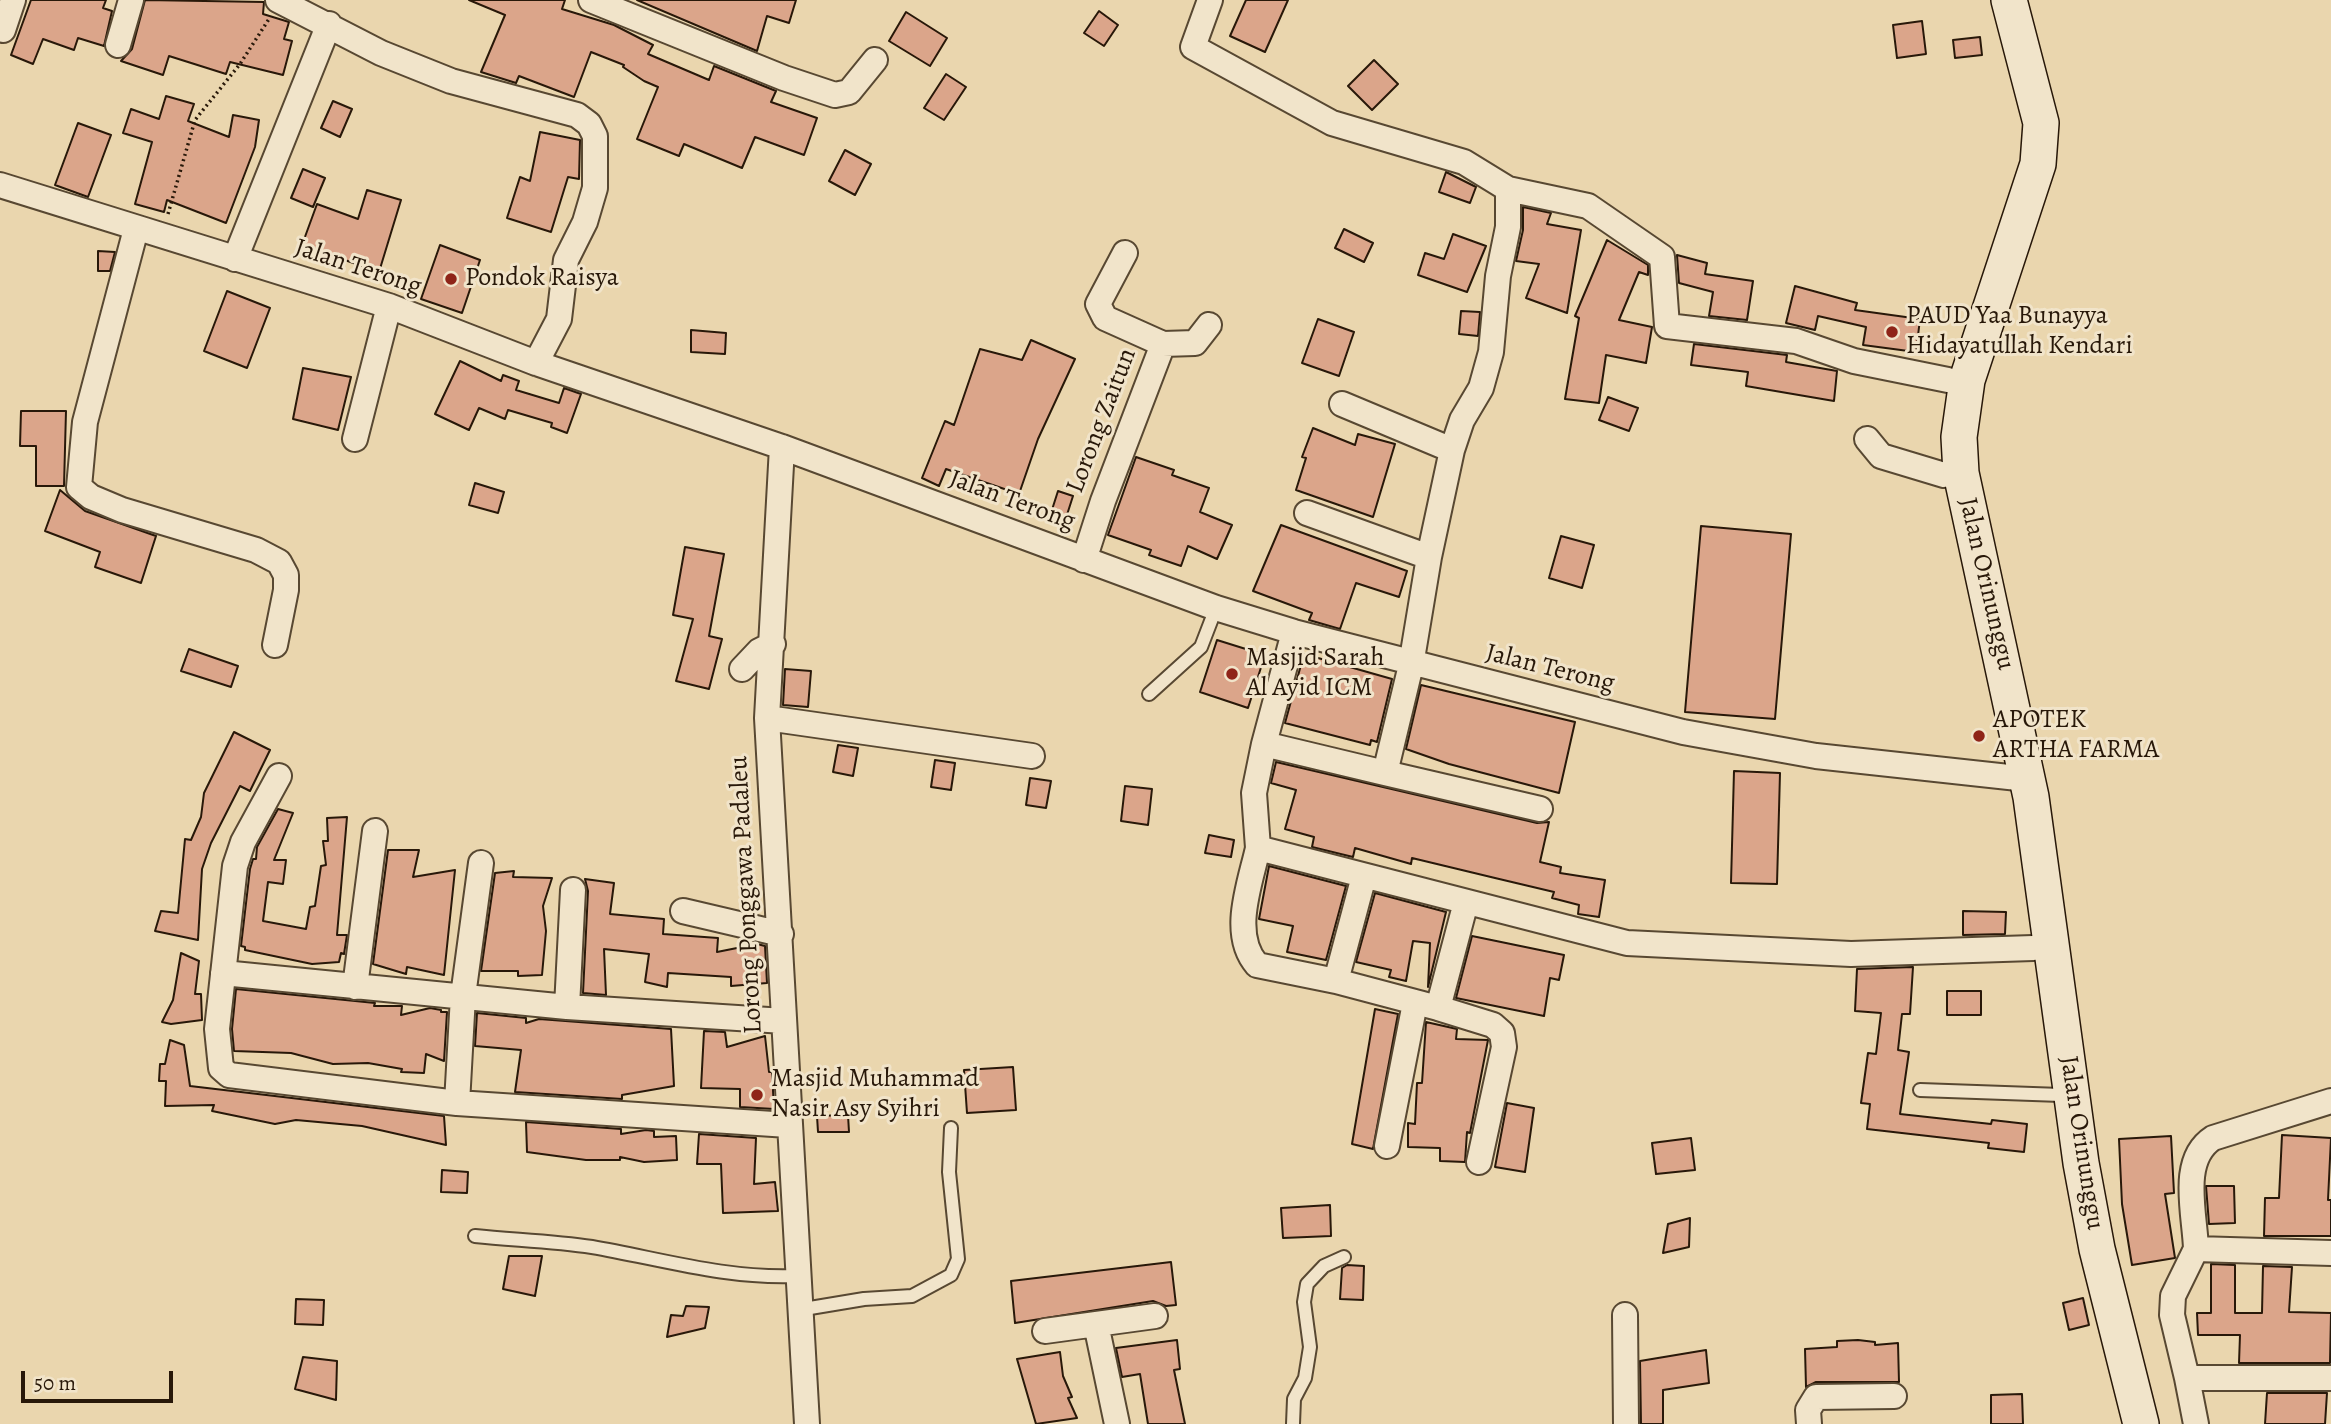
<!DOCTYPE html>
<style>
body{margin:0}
#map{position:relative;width:2331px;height:1424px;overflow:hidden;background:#ead6ae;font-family:Alegreya,serif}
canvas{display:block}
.scale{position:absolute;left:21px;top:1371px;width:152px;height:32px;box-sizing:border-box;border:4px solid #281809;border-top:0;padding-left:9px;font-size:21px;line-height:24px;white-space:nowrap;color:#281809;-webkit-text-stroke:5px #f1e4ca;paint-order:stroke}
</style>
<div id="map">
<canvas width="2331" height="1424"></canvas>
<div class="scale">50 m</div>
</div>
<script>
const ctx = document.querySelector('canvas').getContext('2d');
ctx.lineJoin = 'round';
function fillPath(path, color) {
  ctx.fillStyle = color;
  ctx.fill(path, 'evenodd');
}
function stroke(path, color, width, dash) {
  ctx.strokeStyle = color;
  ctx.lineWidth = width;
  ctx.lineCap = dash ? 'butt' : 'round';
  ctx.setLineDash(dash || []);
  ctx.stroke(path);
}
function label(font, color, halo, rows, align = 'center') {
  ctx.font = font + ' Alegreya,serif';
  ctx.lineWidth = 6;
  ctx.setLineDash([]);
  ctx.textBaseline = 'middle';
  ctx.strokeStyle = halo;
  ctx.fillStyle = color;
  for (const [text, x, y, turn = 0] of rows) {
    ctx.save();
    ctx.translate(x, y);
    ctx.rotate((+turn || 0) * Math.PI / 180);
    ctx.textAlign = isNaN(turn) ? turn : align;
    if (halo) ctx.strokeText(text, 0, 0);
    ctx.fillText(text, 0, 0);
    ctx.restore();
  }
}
const building = new Path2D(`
 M31,0H106L103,8L112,11L104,46L78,38L74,50L43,39L33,64L11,55Z
 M145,0L264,2L263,14L289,22L284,39L292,41L283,75L230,62L226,74L169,56L163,75L121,61L132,49Z
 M469,0H565L562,9L614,25L653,45L648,54L709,80L714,66L776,91L771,102L817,118L804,155L755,137L742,168L684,144L679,156L637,139L658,87L644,81L623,67L624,65L591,52L574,97L519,76L516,83L481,72L505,15Z
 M637,0H796L789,23L767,16L757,51Z
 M1246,0H1288L1265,52L1230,36Z
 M1099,11L1118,25L1104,46L1084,33Z
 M906,12L947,38L930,66L889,41Z
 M1922,21L1926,54L1897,58L1893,25Z
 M1980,37L1982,55L1955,58L1953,40Z
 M1374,60L1398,84L1372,110L1348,86Z
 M946,74L966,87L944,120L924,108Z
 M166,96L194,104L188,121L229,137L233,115L259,120L255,147L226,223L167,200L164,212L135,204L152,142L123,133L131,109L159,119Z
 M333,101L352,109L340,137L321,128Z
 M78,123L111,135L88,197L55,185Z
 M540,132L580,140L579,179L568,177L551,232L507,218L520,177L530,181Z
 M845,150L871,164L855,195L829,181Z
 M303,169L325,178L313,207L291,198Z
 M1446,172L1476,187L1470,203L1439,192Z
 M367,190L401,200L379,272L302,245L317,204L358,219Z
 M1523,207L1551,213L1547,224L1581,230L1567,313L1526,298L1539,264L1516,261L1523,230Z
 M1344,229L1373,243L1364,262L1335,248Z
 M1453,234L1486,246L1467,292L1418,275L1425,253L1444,259Z
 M1607,240L1648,265V275L1639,272L1619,320L1652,327L1646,363L1606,355L1599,403L1565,399L1579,318L1575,316Z
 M440,245L480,260L462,313L421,299Z
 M98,251L115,252L110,271H98Z
 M1677,255L1707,263L1705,274L1753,281L1747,320L1709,316L1713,292L1679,283Z
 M1795,286L1857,303L1855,310L1920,319L1916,352L1863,345L1866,327L1818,316L1815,330L1786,323Z
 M227,291L270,308L247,368L204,351Z
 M1461,311L1480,312L1478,336L1459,334Z
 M1318,319L1354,332L1339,376L1302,363Z
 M691,330L726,333L725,354L691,352Z
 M1031,340L1075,359L1038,439L1019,494L946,469L939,486L922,478L945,421L954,425L980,349L1022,360Z
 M1694,344L1787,355L1786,362L1837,371L1834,401L1746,386L1748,372L1691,365Z
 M460,361L501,381L503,375L519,381L516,390L559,403L564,388L581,394L567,433L551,427L552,423L508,410L505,419L479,408L469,430L435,414Z
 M303,368L351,377L338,430L293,419Z
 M1608,397L1638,408L1629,431L1599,420Z
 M21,411H66L64,486H36V446H20Z
 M1313,428L1355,445L1358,434L1395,444L1373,517L1296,490L1306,458L1302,457Z
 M1136,457L1174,470L1172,475L1209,488L1200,512L1232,525L1217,559L1188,546L1181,566L1149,555L1151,550L1108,535Z
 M475,483L504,492L498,513L469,505Z
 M60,490L85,511L156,536L141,583L95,567L100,552L45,531Z
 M1058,491L1073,496L1065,521L1050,516Z
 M1281,525L1407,571L1399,597L1356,583L1340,629L1309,620L1312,613L1253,591Z
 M1701,526L1791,534L1775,719L1685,712Z
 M1561,536L1594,545L1582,588L1549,578Z
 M685,547L724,554L709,636L722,639L709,689L676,681L693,619L673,615Z
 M1217,640L1265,655L1248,708L1200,692Z
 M189,649L238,666L231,687L181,671Z
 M1304,654L1392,679L1377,742L1371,740L1370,745L1285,723Z
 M785,669L811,671L808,707L783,705Z
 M1421,685L1575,722L1559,793L1449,764L1406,749Z
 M234,732L270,750L250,791L240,786L211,843L202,869L198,940L155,931L161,911L178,913L185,839L191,840L201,817L204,793Z
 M838,745L858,748L853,776L833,772Z
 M935,760L955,763L951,790L931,787Z
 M1276,762L1537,823L1549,822L1540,862L1561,867L1560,873L1605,880L1599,917L1578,914L1579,905L1552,898L1554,892L1495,878L1412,858L1411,864L1355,848L1353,857L1312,847L1314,837L1285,829L1296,790L1271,783Z
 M1734,771L1780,773L1777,884L1731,883Z
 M1030,778L1051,781L1046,808L1026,805Z
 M1125,786L1152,789L1148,825L1121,821Z
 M278,809L293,813L274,860H286L283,884L268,882L263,921L306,929L310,907L315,906L321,866L326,865L323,841H328L327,818L347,817L337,935H347L344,954L341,953L339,962L312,964L245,950V947L241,946L250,869L253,859H256L257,847Z
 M1209,835L1234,840L1231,857L1205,853Z
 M388,850H419L413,877L455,870L444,975L407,967L406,974L373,964Z
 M1269,866L1346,886L1326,960L1287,952L1293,926L1259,919Z
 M514,871L513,877L552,878L543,906L546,931L542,975L518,976V971H481L495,873Z
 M585,879L614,883L610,914L664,919L663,934L718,938L717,952L757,944L765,946L767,983L731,986V977L668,973L667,987L645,982L649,954L604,949L606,995L583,993L588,891Z
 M1375,893L1446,912L1428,987L1430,943L1413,941L1406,981L1389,977L1391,970L1356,962Z
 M1963,911L2006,912L2005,934L1963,935Z
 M1472,936L1564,955L1559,980L1550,978L1544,1016L1456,998Z
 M181,953L199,961L195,994H201L202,1020L171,1024L162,1022L173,1000Z
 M1913,967L1910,1014H1902L1898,1050L1909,1052L1900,1114L1991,1124L1992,1120L2027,1124L2024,1152L1988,1148L1989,1143L1867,1129L1870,1104L1861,1103L1868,1053L1876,1054L1881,1013L1855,1011L1857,969Z
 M236,989L375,1003L374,1006H402L401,1015L430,1008L441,1010V1012H447L444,1061L426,1054L424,1073L401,1072L402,1069L368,1063L333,1064L291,1053L234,1051L232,1029Z
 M1947,991H1981V1015H1947Z
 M1375,1009L1398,1014L1373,1149L1352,1144Z
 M477,1013L526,1018V1023L539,1019L671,1029L674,1086L622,1095V1099L515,1092L521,1050L475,1046Z
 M1426,1022L1457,1029L1456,1039L1488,1040L1470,1133L1467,1132L1465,1162L1440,1161V1148L1408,1147V1123L1415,1124L1417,1083H1422Z
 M704,1031L725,1032L727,1047L765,1036L769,1072H772L774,1109L740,1107V1089L701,1088Z
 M170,1040L184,1045L190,1086L444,1116L446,1145L362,1126L296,1120L275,1124L212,1111L214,1105L165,1106L166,1081H159L160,1064H165Z
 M1013,1067L1016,1110L967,1113L964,1070Z
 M1507,1103L1534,1108L1525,1172L1495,1167Z
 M848,1115L849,1132H818L817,1116Z
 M526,1122L621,1129V1134L646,1130L654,1131V1137L676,1136L677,1160L644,1162L620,1157V1160H586L527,1152Z
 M699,1134L756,1138L754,1184L775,1182L778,1211L723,1213L721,1164H697Z
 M2282,1135L2331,1138L2328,1200H2331V1236H2264L2265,1198H2279Z
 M2171,1136L2174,1193L2165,1194L2175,1258L2132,1265L2122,1204L2119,1139Z
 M1691,1138L1695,1170L1656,1174L1652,1143Z
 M442,1170L468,1172L467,1193L441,1192Z
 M2206,1186H2234L2235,1223L2209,1224Z
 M1330,1205L1331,1236L1283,1238L1281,1208Z
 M1690,1218L1689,1247L1663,1253L1668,1224Z
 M509,1256H542L535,1296L503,1289Z
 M1171,1262L1176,1305L1166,1306L1153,1301L1015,1323L1011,1281Z
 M2211,1264L2235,1265V1313H2262L2263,1266L2292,1267L2289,1312L2331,1313L2330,1363H2239L2240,1335H2198L2197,1313H2211Z
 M1347,1265L1364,1266L1363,1300L1340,1299L1342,1268Z
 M2083,1298L2089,1325L2069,1330L2063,1303Z
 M296,1299L324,1300L323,1325L295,1324Z
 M686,1306L709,1307L705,1328L667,1337L671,1315L683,1316Z
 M1177,1340L1180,1369L1174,1370L1185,1424H1148L1140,1374L1122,1377L1116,1348Z
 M1858,1340L1875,1342V1345L1898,1343L1899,1382H1816L1806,1387L1805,1349L1837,1347V1341Z
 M1706,1350L1709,1383L1663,1390V1424H1641L1640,1361Z
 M1060,1352L1063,1376L1072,1397L1068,1398L1077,1418L1036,1424L1017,1359Z
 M303,1357L337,1361L336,1400L295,1389Z
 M2267,1393H2327L2325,1424H2265Z
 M2022,1394L2023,1424H1991V1395Z`);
fillPath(building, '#dba58a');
stroke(building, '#281809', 2);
const lane = new Path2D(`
 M1149,694L1201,647L1216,608
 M1920,1090L2061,1095
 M475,1236C513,1240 553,1241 592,1247C661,1259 726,1279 797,1276
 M798,1310L864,1299L912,1296L951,1275L958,1259L949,1172L951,1128
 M1293,1424L1294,1399L1305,1378L1310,1347L1304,1302L1307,1284L1324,1266L1344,1257`);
const street = new Path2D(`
 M278,0L381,53L451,81L577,115L589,124L595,136V188L585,222L566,260L559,319L536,363
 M591,0L784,78L835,95L849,92L875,60
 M1210,0L1193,47L1332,123L1464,162L1508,189L1588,206L1662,257L1667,326L1796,341L1854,361L1948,380
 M3,30L13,0
 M118,45L131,0
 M0,185L389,306L536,363L782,447L1216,608L1294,632L1683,732L1816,756L2027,779
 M136,229L85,422L79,487L91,497L122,510L256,550L279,562L286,575V590L275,645
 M1125,253L1098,304L1105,318L1163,344L1195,343L1209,325
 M235,259L329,24
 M1342,404L1452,450
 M355,439L389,306
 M1867,439L1881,456L1944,475
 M782,447L767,718L807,1424
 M1307,513L1429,557
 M1084,560L1103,501L1163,344
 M1294,632L1264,744L1385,773L1411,665L1429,557L1452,450L1462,420L1481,388L1491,352L1498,276L1508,227V189
 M742,669L759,651L773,644
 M767,718L1032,756
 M1264,744L1254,793L1258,848L1627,943L1851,954L2033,948
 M1385,773L1540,809
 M279,776L243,842L235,866L217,1029L221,1068L229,1075L457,1103L788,1125
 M1258,848C1250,884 1230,934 1257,965L1336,981L1438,1008L1493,1025L1502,1033L1504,1047L1479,1162
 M683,911L781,934
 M223,973L567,1007L784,1021
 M1336,981L1364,876
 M355,987L375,831
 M567,1007L573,890
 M1438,1008L1466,902
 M457,1103L463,996L481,863
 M1387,1146L1415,1003
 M2196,1249C2195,1214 2179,1160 2213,1138L2331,1101
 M2331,1253L2196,1249L2173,1296L2172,1315L2187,1378H2331
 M1625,1315L1626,1424
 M1096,1324L1117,1424
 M1045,1331L1155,1316
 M2187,1378L2196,1424
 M1809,1424L1808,1410L1816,1397L1894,1396`);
const secondary = new Path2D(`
 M2009,0L2041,123L2038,164L1967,380L1959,437L1961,473L2031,797L2081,1163L2097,1249L2141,1424`);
stroke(lane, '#584832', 16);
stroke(street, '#584832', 28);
stroke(secondary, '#281809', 38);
stroke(new Path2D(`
 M168,214L195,120L240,64L269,19`), '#281809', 3.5, [2, 3.5]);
stroke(lane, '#f1e4ca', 12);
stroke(street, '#f1e4ca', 24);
stroke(secondary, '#f1e4ca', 35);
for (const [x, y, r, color] of [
 [451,279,7,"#8f2418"],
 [1892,332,7,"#8f2418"],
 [1232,674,7,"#8f2418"],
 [1979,736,7,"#8f2418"],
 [757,1095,7,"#8f2418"]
]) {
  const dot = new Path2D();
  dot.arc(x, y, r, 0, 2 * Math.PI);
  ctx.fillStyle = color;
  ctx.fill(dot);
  stroke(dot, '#f1e4ca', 2.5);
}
label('26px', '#281809', '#f1e4ca', [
 ["Jalan Terong",358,268,18],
 ["Lorong Zaitun",1102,421,-69],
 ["Jalan Terong",1012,501,20],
 ["Jalan Orinunggu",1986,584,77],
 ["Jalan Terong",1550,669,14],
 ["Lorong Ponggawa Padaleu",747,895,-93],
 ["Jalan Orinunggu",2081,1143,81]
]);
label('26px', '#281809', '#f1e4ca', [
 ["Pondok Raisya",465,279],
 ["PAUD Yaa Bunayya",1906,317],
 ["Hidayatullah Kendari",1906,347],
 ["Masjid Sarah",1246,659],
 ["Al Ayid ICM",1246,689],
 ["APOTEK",1993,721],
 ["ARTHA FARMA",1993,751],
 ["Masjid Muhammad",771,1080],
 ["Nasir Asy Syihri",771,1110]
], 'left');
</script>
